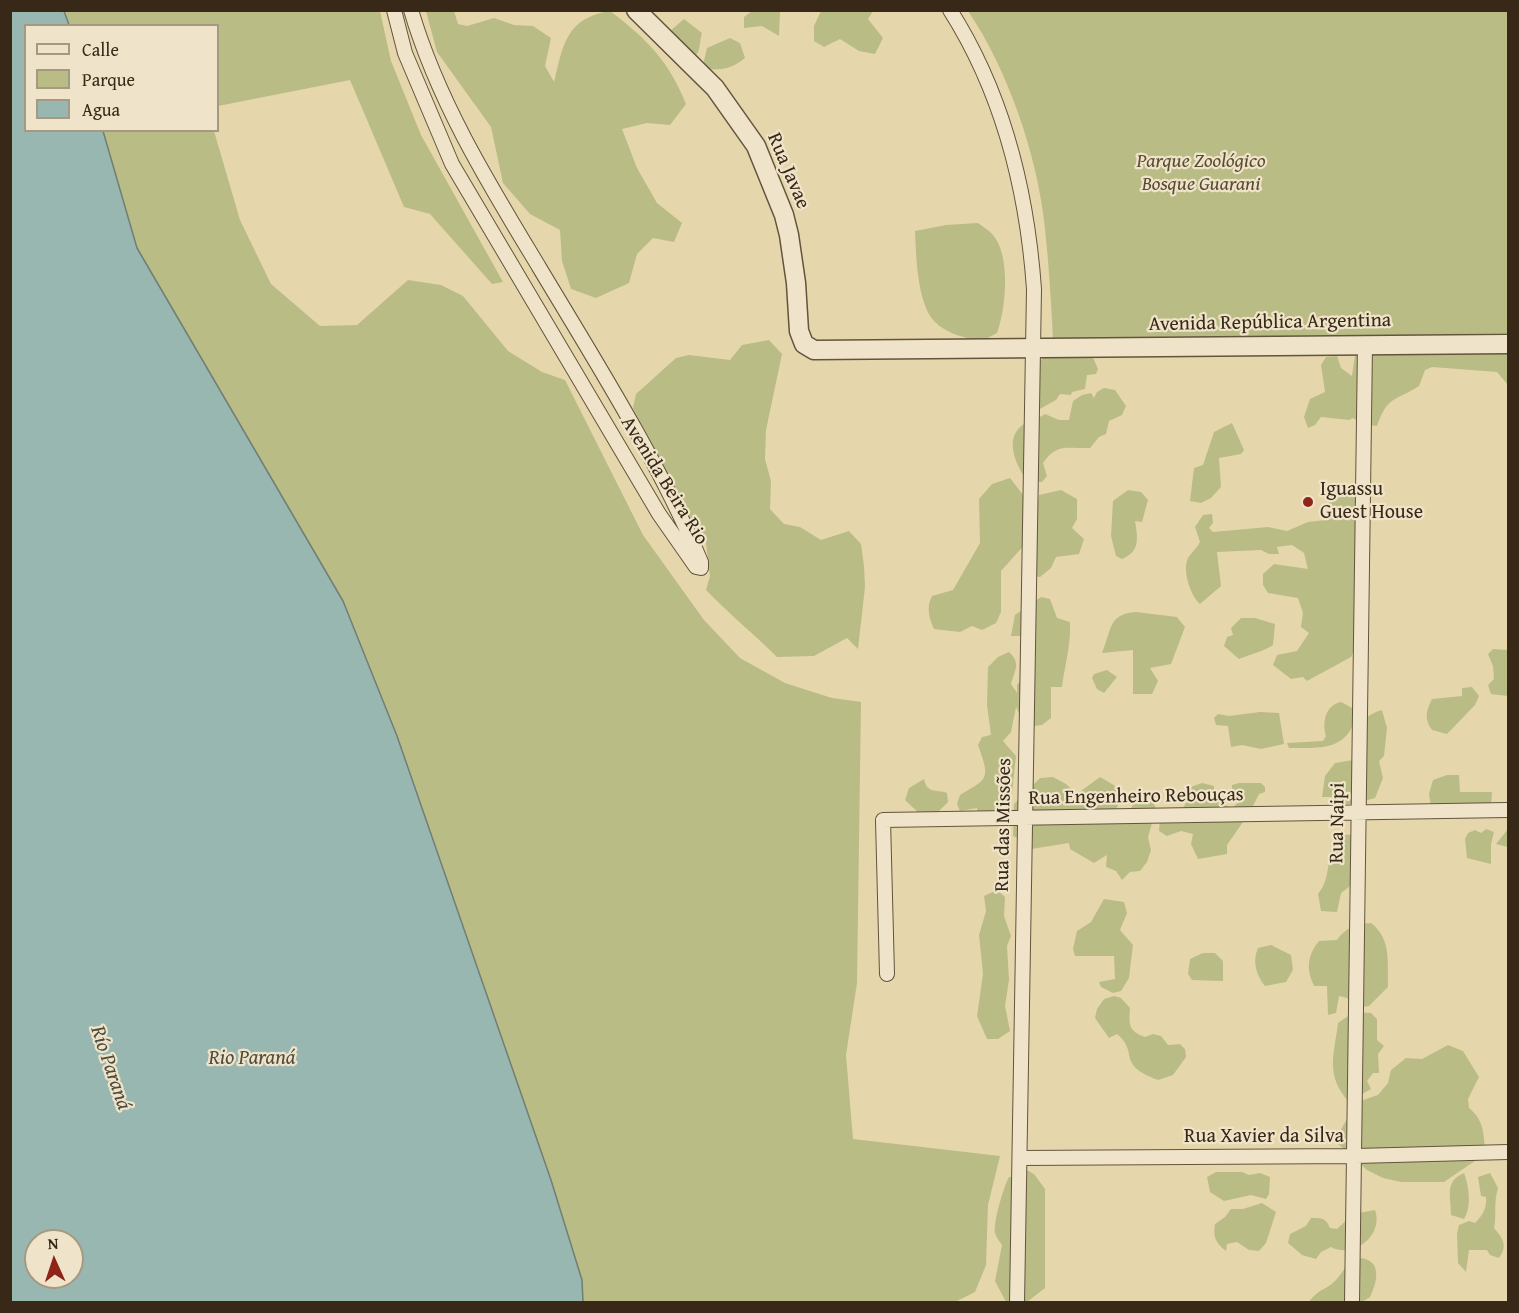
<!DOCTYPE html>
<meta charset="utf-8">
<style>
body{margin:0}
#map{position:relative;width:1519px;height:1313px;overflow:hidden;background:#e6d6ac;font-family:"Gentium Book Plus",serif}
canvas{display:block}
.frame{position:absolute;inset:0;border:12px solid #372817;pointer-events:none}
.legend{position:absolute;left:24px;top:24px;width:195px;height:108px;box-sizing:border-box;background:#efe4c9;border:2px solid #a59982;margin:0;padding:8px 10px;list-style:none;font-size:18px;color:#372817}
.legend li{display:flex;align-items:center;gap:12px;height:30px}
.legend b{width:30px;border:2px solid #a59982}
.north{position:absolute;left:24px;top:1229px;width:60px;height:60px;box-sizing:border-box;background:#efe4c9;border:2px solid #a59982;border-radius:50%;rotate:357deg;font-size:16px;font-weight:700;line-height:24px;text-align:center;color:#372817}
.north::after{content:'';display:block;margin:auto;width:21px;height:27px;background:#8f2418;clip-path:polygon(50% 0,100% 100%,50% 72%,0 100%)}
</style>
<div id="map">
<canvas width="1519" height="1313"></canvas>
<div class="frame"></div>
<ul class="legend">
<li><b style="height:8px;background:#efe4c9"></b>Calle</li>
<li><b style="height:16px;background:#babc86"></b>Parque</li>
<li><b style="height:16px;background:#98b7b1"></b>Agua</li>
</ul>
<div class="north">N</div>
</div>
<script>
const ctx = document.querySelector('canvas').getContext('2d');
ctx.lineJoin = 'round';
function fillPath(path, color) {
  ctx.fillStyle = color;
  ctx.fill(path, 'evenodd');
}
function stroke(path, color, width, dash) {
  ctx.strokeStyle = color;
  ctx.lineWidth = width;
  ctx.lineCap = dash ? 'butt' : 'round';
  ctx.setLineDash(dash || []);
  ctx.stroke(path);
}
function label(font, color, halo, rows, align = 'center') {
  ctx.font = font + ' "Gentium Book Plus",serif';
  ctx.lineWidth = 4.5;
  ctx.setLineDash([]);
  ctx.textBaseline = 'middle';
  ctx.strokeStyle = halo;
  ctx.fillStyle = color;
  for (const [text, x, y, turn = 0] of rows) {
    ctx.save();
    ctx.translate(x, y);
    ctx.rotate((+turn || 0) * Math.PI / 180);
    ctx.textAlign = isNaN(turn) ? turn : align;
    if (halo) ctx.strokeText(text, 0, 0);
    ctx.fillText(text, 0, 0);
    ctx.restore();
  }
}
fillPath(new Path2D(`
 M64,11H380L391,61L421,135L503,282L492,284L430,214L404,207L350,80L218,106V26L69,25Z
 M426,11H454L458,24L467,26L494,18L514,25L533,26L551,38L545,66L554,82C563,45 566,18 610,11C646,38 669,61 686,104L670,125L647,123L622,129L637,168L657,203L682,223L674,242L653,238L637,254L629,283L596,298L571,289L562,261L560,230L530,214L503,183L491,127L437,52Z
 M752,11H780L779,36L762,26L744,28V17Z
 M821,11H873L868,19L883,38L875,54L859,51L840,39L824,47L814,41V26Z
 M968,11H1508V333L1406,335L1407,337L1463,335L1490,345L1508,344V385L1497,372L1432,367L1425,370L1419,386C1394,402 1388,395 1377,426L1362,424L1353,418L1349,420L1321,417L1315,425L1308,428L1304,417L1310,399L1325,392L1321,365L1326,357L1337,356L1341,368L1352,376L1356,348L1368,335L1053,339C1051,302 1049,265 1045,229C1038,157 1008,70 968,11Z
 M684,19L702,33C700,39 700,48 698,52C687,72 669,61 663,45L669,32Z
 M730,38L740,43L745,58C730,70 721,70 702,69L707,48Z
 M103,131H214L240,220L271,284L320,326L357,325L408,280L441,285L463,296L508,351L542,372L565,380L643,535L704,620L740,658L785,683L832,698L861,702L857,983L846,1055L853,1139L1000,1156L988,1205L986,1265L975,1292L955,1302H583L582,1280L551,1180L397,736L343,601L137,248Z
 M978,223C983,227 989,230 993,235C1011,256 1006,309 997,333L982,341C965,338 947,334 935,322C917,304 916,255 915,231L946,225Z
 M769,340L782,354L766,430L765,459L771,481L770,509L784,524L800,527L821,540L849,531L861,544L864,566L865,587L858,649L847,638L814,656L777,657C754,634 729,614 706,590L710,576L706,543L687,517L633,408L636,394L676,358L689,355L730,360L742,345Z
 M1090,351L1098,369L1096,374L1087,375L1085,389L1072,392L1071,395L1060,394L1056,400L1038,410C1035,351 1032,356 1090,351Z
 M1104,388L1115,390L1126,406L1122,415L1109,421L1106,434L1099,437L1090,448C1069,449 1057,442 1043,463L1047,476L1042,482H1028C1018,469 1004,442 1020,427C1026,421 1038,419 1045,414L1059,420H1069L1073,401L1082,395L1091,393L1094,398L1097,392Z
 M1232,423L1244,450L1241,454L1219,458L1221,487L1211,498L1201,503L1190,501L1194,468L1203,465L1214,432Z
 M1010,478L1027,500L1034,528L1039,495L1061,490L1077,499V519L1072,528L1084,539L1079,554L1056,557L1051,568L1040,577L1032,576L1027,542L1001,571V612L996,623L982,630L972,626L960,632L934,629C929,618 926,607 932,596L953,590L980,543L979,499L992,484Z
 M1348,488L1360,491L1356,646L1351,657L1307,681L1303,677L1291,679L1273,665L1277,655L1297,651L1309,633L1301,627L1303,613L1298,598L1268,593L1263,585V574L1274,564L1308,569L1304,553L1292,545L1277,547L1279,554H1269L1261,550L1217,552L1221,586L1200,604C1190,595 1182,570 1188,558C1192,552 1197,548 1200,542L1195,527L1203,515L1212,514L1213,523L1209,528L1213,532L1268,527L1287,531L1308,522L1326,520L1330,499L1338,498Z
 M1128,490L1141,492L1148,500L1142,522L1135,521C1138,538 1140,552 1122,559L1116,556L1111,536L1113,501Z
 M1041,597L1050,599L1057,618L1070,622C1071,645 1065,664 1062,687H1051V718L1042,725L1026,727L1016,707L1011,732L1003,741L1016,756L1012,793L1000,813L978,817L977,808L960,811L957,804L960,795C989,778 990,779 978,745L982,737L991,735L987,705L988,667L998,657L1009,652C1021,663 1015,670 1011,684L1017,693V685L1022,679L1024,636H1011L1015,615Z
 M1136,612L1177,617L1185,627L1171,664L1150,668L1158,681L1152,694H1133V650L1102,653C1112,629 1108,614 1136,612Z
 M1241,618H1255L1275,624L1273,645C1262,652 1251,654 1239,659L1224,646L1227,637L1233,635L1231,628Z
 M1493,649L1508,650V696L1491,694L1488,685L1494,679L1493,666L1488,654Z
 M1107,670L1117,677L1104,693L1097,689L1092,678L1094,674Z
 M1472,687L1479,696L1475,705L1447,734L1432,730C1424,719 1426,711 1432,699L1462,696V688Z
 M1341,702L1358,711C1348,751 1324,748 1289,748L1287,743L1323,741L1326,736C1322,723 1325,705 1341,702Z
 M1382,710L1387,728L1384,756L1379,761L1383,778L1375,798L1368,800L1358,797L1353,804L1346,805L1340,797H1322L1325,776L1335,763L1353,760C1358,735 1354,718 1382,710Z
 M1260,712L1279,713L1284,744L1261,749L1242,745L1231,747L1228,726L1216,725L1214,718L1218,714L1229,716Z
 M1447,775H1459L1460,792H1492L1491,807L1431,808L1429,794L1433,780Z
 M1053,777L1066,784L1077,794L1100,777L1117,787L1120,799L1117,808L1121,813L1131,808L1137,799L1153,801L1156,809L1148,837L1151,850L1147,862L1140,871L1130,872L1122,880L1116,871L1106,867L1107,855L1094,863L1070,849L1069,843L1031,849L1029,843L1013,836L1014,804L1040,778Z
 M924,779C927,794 936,789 947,793L948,802L935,815L922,816L905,800L909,788Z
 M1202,783L1214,786V800L1236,810L1243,822L1227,845V854L1198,859L1191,844L1193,834L1181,831L1167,836L1159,831L1160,819C1184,812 1184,811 1191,787Z
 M1239,783H1261L1265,787V792L1259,794L1252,808L1239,809L1234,806L1239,802L1237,796H1232V785Z
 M1486,829L1494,832L1491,844V864L1467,858L1465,839L1468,833L1475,830L1481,833Z
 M1508,829V847L1496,844Z
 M1338,834L1352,835L1353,881L1349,887L1341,893L1337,912L1321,911L1318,894C1333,876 1324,857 1338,834Z
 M997,890L1005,897L1004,916L1011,936L1007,946L1009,980L1005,1006L1010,1031L998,1039H987L977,1016L983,974L979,935L986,911L984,896Z
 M1104,899L1124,902L1127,913L1120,930L1133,945L1129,978L1121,991L1113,993L1101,987L1099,982L1115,979L1114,956H1075L1073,949L1077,931L1091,922Z
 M1371,923C1392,939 1387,964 1388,987L1369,1006L1355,1008L1347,998L1339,996L1336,1013L1328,1015L1327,986H1314C1306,970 1307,955 1319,941L1337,940C1345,928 1356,924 1371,923Z
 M1271,945L1291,955L1293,970L1286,982L1265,986C1256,975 1252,961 1258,948Z
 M1203,953H1215L1223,961V981L1192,980L1188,974L1190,959Z
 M1114,996L1121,998L1130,1008C1129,1024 1128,1031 1145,1037L1153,1034L1161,1036L1168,1045L1180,1044L1185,1049L1186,1057L1173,1075L1158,1080C1115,1064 1140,1053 1117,1034L1109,1038L1095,1018L1097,1009L1104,999Z
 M1354,1012L1371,1013L1377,1019V1040L1384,1046L1378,1054L1379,1073H1373L1367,1081L1371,1089L1349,1102C1325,1075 1334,1056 1338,1023Z
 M1448,1045L1463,1051L1479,1077L1468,1099L1469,1108C1484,1120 1484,1135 1485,1154L1444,1182H1401L1383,1178L1367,1170L1337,1143L1340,1131L1357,1102L1378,1095L1388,1083L1391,1070L1406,1058L1422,1059Z
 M1025,1169L1034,1174L1045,1189V1288L1027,1302H1006L995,1281L1002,1245C1000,1242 996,1237 995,1233C993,1222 1004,1186 1009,1177H1021Z
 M1216,1172H1242L1249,1175L1260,1173L1270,1177L1269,1194L1266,1199L1251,1195L1224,1201L1210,1192L1207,1177Z
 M1464,1173C1469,1186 1472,1207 1464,1219L1451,1215C1451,1195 1444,1182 1464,1173Z
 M1490,1173L1498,1188C1493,1205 1497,1214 1494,1228C1503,1238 1508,1246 1499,1258L1490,1255L1487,1250H1469L1466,1272L1458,1263L1457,1234L1459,1225L1469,1221L1475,1223C1483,1215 1487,1208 1486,1197L1481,1196L1478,1177Z
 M1262,1203L1276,1212L1266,1243L1259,1251L1249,1250L1237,1242L1227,1244L1226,1251C1215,1243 1213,1236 1215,1224L1225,1217L1231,1209H1243Z
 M1375,1210C1384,1235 1354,1259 1331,1247L1321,1252L1316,1259L1302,1255L1288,1243L1290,1234L1306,1226L1311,1218C1322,1218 1326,1218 1330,1228L1337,1229L1353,1214Z
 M1360,1258C1383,1260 1377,1283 1370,1297L1362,1302H1309C1319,1288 1325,1291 1335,1281C1345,1271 1346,1261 1360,1258Z`), '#babc86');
const water = new Path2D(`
 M10,11H64L69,25L26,26V130L103,131L137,248L343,601L397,736L551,1180L582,1280L583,1302H11ZM36,1241H72V1277H36Z`);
fillPath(water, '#98b7b1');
stroke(water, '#717e73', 1.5);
const minor = new Path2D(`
 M394,10L405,53L452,164L659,514L696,567L701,568
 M411,10C438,102 490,186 539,267C597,364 657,458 701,562V568
 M950,10C1004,95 1027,190 1034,289L1017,1302
 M887,974L883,820L1508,810
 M1020,1158L1356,1156L1508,1152
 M1352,1302L1365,345`);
const tertiary = new Path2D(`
 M636,10L715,88L756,146L784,215L789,235L796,283L799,331L804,344L814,350L1508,344`);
stroke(minor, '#63543c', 16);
stroke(tertiary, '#63543c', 21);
stroke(minor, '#efe4c9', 14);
stroke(tertiary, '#efe4c9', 18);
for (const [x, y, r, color] of [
 [1308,502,6,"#8f2418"]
]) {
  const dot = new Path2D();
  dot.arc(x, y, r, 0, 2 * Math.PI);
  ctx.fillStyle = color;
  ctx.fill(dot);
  stroke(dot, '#efe4c9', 2);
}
label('italic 20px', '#584d33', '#efe4c9', [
 ["Parque Zoológico",1201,162],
 ["Bosque Guarani",1201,185]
]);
label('20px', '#372817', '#efe4c9', [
 ["Rua Javae",788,171,67],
 ["Avenida República Argentina",1270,323,-1],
 ["Avenida Beira Rio",664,481,58],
 ["Rua Engenheiro Rebouças",1136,797,-1],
 ["Rua Naipi",1338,823,-89],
 ["Rua das Missões",1004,825,-89],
 ["Rua Xavier da Silva",1264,1137]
]);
label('20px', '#372817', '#efe4c9', [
 ["Iguassu",1320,490],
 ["Guest House",1320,513]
], 'left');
label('italic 21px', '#4f4c3e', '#efe4c9', [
 ["Rio Paraná",252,1059],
 ["Río Paraná",110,1068,71]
]);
</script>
